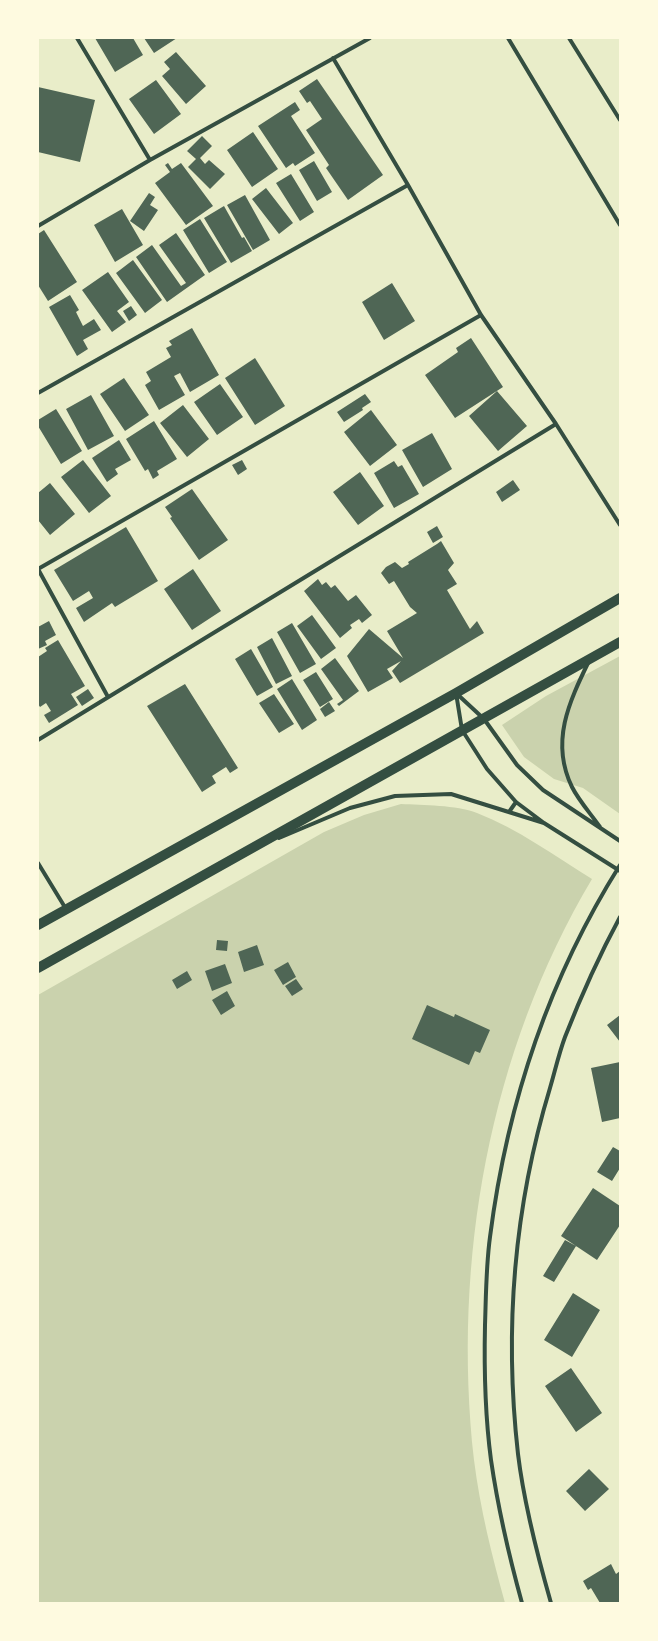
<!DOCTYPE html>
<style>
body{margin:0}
#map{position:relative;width:658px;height:1641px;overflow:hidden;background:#e9edc9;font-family:Barlow,sans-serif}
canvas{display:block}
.frame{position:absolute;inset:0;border:39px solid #fefae0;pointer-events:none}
</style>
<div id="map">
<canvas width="658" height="1641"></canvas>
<div class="frame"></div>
</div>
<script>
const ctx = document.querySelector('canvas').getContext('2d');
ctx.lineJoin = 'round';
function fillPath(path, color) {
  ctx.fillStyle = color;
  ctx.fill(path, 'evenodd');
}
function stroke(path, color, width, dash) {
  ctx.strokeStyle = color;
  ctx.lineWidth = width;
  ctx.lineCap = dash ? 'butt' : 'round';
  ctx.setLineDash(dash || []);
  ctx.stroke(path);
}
fillPath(new Path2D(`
 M620,656V814L583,788L554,779L524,757L502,725L546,696Z
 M401,804C423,805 456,805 477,813C518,829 555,856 592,879C489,1052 452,1261 474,1460C480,1508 492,1556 505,1603H38V995L324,832L364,815Z`), '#cad2ad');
fillPath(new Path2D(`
 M95,38H133L143,55L115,72Z
 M144,38H177L154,53Z
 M176,52L206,86L186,104L162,76L170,69L164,62Z
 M317,79L383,175L348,200L326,168L329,165L306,130L322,119L310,101L307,103L299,91Z
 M156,80L181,114L154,134L129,99Z
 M38,87L95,100L80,162L38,152Z
 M295,102L300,110L291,116L315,153L295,166L293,163L286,168L258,126Z
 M253,132L278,169L252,187L227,150Z
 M202,136L212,146L200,158L205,164L209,160L225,174L210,189L188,167L196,159L187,151Z
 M314,161L332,192L317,201L299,170Z
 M168,163L172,169L181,163L213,206L186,225L155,183L170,172L165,165Z
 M291,174L314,212L300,221L276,183Z
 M266,188L293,223L279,234L252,199Z
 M149,193L155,197L150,205L158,210L144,231L130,221Z
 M245,195L270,240L253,250L227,205Z
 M224,206L242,238L244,237L252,251L231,263L204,218Z
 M122,209L143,245L115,262L94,225Z
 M200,219L227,262L209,273L183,230Z
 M44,230L77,282L48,301L38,285V234Z
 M176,233L205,275L167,302L136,257L152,245L181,286L186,283L159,245Z
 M133,260L162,300L145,313L116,273Z
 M108,272L129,302L117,311L126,322L112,332L82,290Z
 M392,283L415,321L384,340L362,302Z
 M70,295L79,310L76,312L83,326L94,319L101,330L83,340L88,349L77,356L49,307Z
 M131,306L137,315L129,321L123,311Z
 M192,328L219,375L190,392L180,373L174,376L185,395L159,410L145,385L151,381L146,372L171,357L166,348L172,345L169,341Z
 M471,338L503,387L455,418L425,375L458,352L456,348Z
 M255,358L285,406L255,425L225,378Z
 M124,378L149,415L125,431L100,394Z
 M220,384L243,417L217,435L194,402Z
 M497,391L527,426L498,451L469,416Z
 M365,394L371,402L362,408L363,410L344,422L337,412Z
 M91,395L114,436L88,450L66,409Z
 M183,405L209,439L187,457L160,423Z
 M56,409L82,451L61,464L38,426V420Z
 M371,410L397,445L370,466L344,432Z
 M154,421L177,459L157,471L159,475L153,479L148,469L145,471L126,439Z
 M432,433L452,469L423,487L402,450Z
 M119,440L131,460L115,469L118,474L107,482L92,458Z
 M83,460L111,496L89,513L61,477Z
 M242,460L247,469L238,475L232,465Z
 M394,461L398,467L402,465L419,494L394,508L374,473Z
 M360,472L384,506L358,525L333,492Z
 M513,480L520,490L502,502L496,492Z
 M50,483L75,514L50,535L38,520V493Z
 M192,489L228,540L199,560L170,518L172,517L165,507Z
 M437,526L443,537L433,543L427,532Z
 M126,527L158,581L115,607L112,603L84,622L76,608L93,598L89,591L73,601L54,570Z
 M441,541L454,563L448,570L457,584L447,590L470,629L477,621L484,633L400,683L392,671L401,661L387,669L393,678L368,692L347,656L369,629L403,658L387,631L417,613L410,607L394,581L389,584L381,573L386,567L395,562L402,568L409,564L408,562L437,544Z
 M193,569L221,611L192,630L164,589Z
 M318,579L322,585L326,582L331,588L335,585L348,601L356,595L372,615L362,623L359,619L350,625L352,628L340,638L304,591Z
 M312,615L336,648L321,659L297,626Z
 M49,621L56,635L45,641L47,645L38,649V627Z
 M292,623L316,664L300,673L277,632Z
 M272,638L292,676L276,684L257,647Z
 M58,640L85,686L71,694L78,705L49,723L44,715L51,711L46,703L40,707L38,704V657L47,651L45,648Z
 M251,649L273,687L257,696L235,659Z
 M335,658L359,691L339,706L337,704L343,700L321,669Z
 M316,672L333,699L320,707L303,680Z
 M292,679L317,720L302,730L277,689Z
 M185,684L238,768L230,773L226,767L212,776L216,783L202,792L147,706Z
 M88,689L94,698L82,706L76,697Z
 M274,694L294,724L279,733L259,703Z
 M329,702L335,711L325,717L320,709Z
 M217,940L228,941L227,951L216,950Z
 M257,945L264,965L244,972L238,952Z
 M288,962L296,977L283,985L274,970Z
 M225,964L232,983L212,991L205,971Z
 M187,971L192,980L177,989L172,980Z
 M296,979L303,989L292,996L285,986Z
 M227,991L235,1006L221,1015L212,1000Z
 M427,1005L454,1017L455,1014L490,1030L480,1053L475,1051L469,1065L412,1039Z
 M620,1015V1042L607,1025Z
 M620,1062V1118L602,1122L591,1068Z
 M613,1147L620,1151V1168L612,1181L597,1172Z
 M593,1188L620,1206V1225L597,1260L561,1236Z
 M565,1240L576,1246L554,1282L543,1276Z
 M573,1293L600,1310L572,1357L544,1340Z
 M571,1368L602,1413L576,1432L545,1386Z
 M589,1469L609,1489L585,1511L566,1491Z
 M611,1564L616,1574L620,1571V1603H600L591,1588L588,1590L583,1581Z`), '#4f6655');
stroke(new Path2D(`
 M77,38L150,160
 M508,38L620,225
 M569,38L620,120
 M333,58L408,185L481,315L556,424L620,525
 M38,226L150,160L370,38
 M38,393L408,185
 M38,569L481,315
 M38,569L108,697
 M589,661C569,702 550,742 572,787C579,801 591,814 600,827
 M456,693L462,730L487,769L516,802L544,823L620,871
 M456,693L484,719L517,765L543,790L620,841
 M38,740L556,424
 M509,812L516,802
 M279,838L350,808L395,796L451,794L544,823
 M38,863L66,909
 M522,1603C509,1556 498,1508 491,1460C485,1415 484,1370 485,1325C486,1296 486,1266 490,1237C507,1104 549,978 620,865
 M551,1603C537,1554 524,1504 518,1454C504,1330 514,1207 550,1088C555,1071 559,1053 565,1037C581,996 599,956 620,917`), '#344e41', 4);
stroke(new Path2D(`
 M38,925L456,693L620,598
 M38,968L620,642`), '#344e41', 10);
</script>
